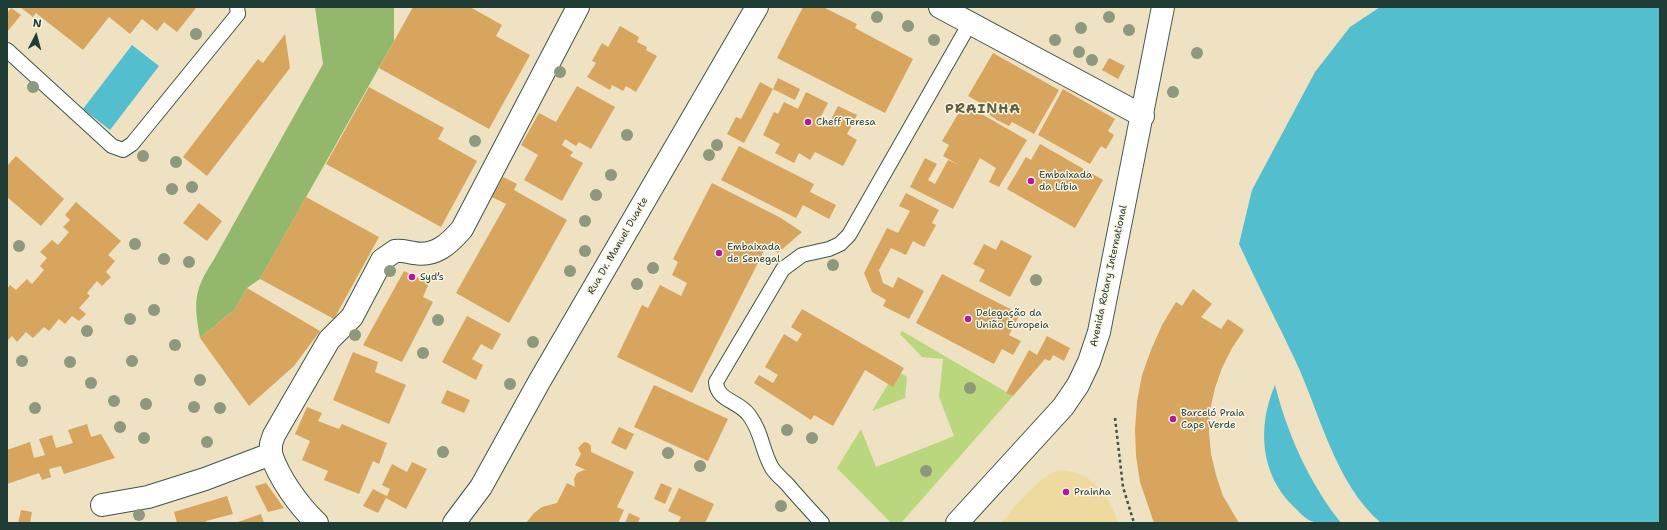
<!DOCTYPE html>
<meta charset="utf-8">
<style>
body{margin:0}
#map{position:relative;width:1667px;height:530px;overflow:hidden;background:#eee2c2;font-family:"Shantell Sans",sans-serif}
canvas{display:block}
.frame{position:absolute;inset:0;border:8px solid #1f3d34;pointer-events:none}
.north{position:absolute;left:16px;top:16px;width:40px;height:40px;-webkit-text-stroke:3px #fcf5e5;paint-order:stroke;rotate:6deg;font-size:11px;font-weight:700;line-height:16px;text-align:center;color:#1f3d34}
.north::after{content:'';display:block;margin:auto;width:14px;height:18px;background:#1f3d34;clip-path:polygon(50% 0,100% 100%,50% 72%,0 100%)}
</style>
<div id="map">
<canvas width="1667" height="530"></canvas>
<div class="frame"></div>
<div class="north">N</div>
</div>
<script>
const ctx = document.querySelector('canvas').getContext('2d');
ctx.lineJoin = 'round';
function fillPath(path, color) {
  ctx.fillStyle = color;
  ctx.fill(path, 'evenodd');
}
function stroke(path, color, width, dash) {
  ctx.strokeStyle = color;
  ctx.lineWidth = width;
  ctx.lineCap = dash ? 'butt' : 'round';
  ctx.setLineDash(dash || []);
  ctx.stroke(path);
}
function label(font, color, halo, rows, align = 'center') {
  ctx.font = font + ' "Shantell Sans",sans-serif';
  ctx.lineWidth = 3;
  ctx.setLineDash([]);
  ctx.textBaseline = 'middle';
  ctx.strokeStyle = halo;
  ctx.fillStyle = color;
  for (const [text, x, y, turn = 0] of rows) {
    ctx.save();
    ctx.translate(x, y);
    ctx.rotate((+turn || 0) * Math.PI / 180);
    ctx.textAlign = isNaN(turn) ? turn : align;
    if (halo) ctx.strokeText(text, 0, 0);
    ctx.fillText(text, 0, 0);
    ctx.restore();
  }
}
fillPath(new Path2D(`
 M902,331L1013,396L901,523H891L837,468L861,429L876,467L954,436L939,397L943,359L922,357L900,334Z
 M901,373L907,377L905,398L872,411L888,384Z`), '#bad77d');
fillPath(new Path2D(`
 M315,7H394V41L260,279L247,288L235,309L200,338C194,304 193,291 213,261L323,64Z`), '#93b86c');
fillPath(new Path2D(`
 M1058,470C1091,471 1109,493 1118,523H1001C1019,503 1034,481 1058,470Z`), '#eeda9e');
fillPath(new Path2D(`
 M1380,7H1660V523H1381C1335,483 1321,416 1296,362C1278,323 1257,284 1239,244L1252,190L1315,72L1350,27Z
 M132,45L159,66L110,130L83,109Z
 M1275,385C1288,436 1309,482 1341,523C1333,523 1321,525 1314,522C1306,520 1300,513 1294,507C1260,475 1257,426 1275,385Z`), '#53bece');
fillPath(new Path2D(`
 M20,7H195L196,8L177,32L164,22L157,31L142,19L130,34L109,17L83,50L36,13L33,17Z
 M413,7H470L502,25L496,36L530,55L489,129L379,68Z
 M803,7H823L857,24L855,28L913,59L885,113L777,58Z
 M11,8L21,15L7,32V13Z
 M620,26L639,37L637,42L647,47L646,50L657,56L636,92L626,86L623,91L612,85L610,90L587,77L596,63L592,61L602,43L608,47Z
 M285,34L290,68L207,176L183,157L258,59L263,63Z
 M993,53L1059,90L1034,134L1012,122L1009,126L997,120L988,114L991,109L968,96Z
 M1109,58L1125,66L1118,79L1102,70Z
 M778,78L800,89L795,100L773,89Z
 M760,82L773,89L744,143L727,134L736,117L741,119Z
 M577,86L615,107L591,149L579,142L576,146L565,139L562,145L573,152L570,156L583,163L562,201L524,180L538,155L521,145L539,113L556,122Z
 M369,87L444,128L438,139L477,161L441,227L326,164Z
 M1063,89L1115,119L1108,131L1114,135L1106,149L1101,146L1090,164L1038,135Z
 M806,92L828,103L819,120L828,125L838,106L857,115L847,134L857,140L843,166L815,152L810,160L799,153L794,163L775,153L780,144L763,135L774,112L778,114L784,102L798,109Z
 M964,104L1027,140L999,187L989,182L996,168L980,158L953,209L910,187L925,158L937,164L928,180L935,184L948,160L959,165L943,156L949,145L942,141Z
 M1040,144L1103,180L1075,228L1007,189L1026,157L1031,160Z
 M739,146L814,184L810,192L836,205L829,219L803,205L796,218L721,180Z
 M16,156L64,199L41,226L7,197V166Z
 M503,177L517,184L514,190L567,220L509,323L456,293L506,204L492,197Z
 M712,183L781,218L802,232L778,253L766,247L692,393L617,357L642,305L648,308L660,285L681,296L687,283L672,275L678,262L673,259Z
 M906,193L939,210L932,223L936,225L924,247L913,241L906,255L891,248L879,270L883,283L893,288L898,277L924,291L909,319L883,306L886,300L872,292L864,273L887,228L898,233L910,211L899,206Z
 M306,197L379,237L334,319L260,279Z
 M76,202L121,241L108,255L115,261L106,272L111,277L102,286L97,281L87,293L90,296L79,308L86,314L79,321L72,316L65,324L59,319L49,331L44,327L33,338L26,332L17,342L12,336L7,341V289L10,285L16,290L27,279L32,284L44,270L40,266L47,258L40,252L52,240L58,245L69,232L63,227L70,220L65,215Z
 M199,203L222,221L207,241L183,223Z
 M1001,240L1032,256L1010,297L979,281L985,270L973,264L984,244L996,250Z
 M404,271L429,283L423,297L433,302L402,362L363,345Z
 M942,274L1020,314L1009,335L1021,341L1013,355L1002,349L994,364L916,323Z
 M247,288L320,331L294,366L249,406L200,338L235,309Z
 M1193,289L1212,304L1201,317L1221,329L1228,319L1244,330L1232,348L1222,368L1215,388L1210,410L1209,432L1211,454L1216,475L1223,496L1239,523H1154L1140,482L1136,456L1135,429L1137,402L1142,375L1151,350L1162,325L1176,302L1182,306Z
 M802,309L904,368L893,387L865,370L833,426L814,415L811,420L754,383L759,375L773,383L778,375L765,367L784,334L797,342L802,334L791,327Z
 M467,316L501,334L492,350L481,344L472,359L483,365L476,380L442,362Z
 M1047,336L1070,348L1064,361L1053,355L1050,361L1045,359L1013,396L1006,393L1029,350L1037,355Z
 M353,352L378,362L375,372L406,385L389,424L333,400Z
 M654,385L728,419L708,461L634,427Z
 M447,390L470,400L464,413L441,403Z
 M307,407L322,413L318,421L339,429L342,424L387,443L379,464L373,461L359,494L324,480L328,471L302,460L310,441L295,434Z
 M87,424L91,437L101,434L115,458L64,474L61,466L49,469L51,477L42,480L39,473L7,484V450L30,442L34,458L45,455L39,439L52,435L56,448L73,443L68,430Z
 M619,427L634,434L626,450L611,443Z
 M584,442L588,443L591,446V452L634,472L617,507L624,510L618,523H526L534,513L542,507L557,503L567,483L575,487L574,479L577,473L584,470L588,471L575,465L581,454L578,448Z
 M412,462L427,469L406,509L386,498L378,513L363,506L373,489L387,496L390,489L382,485L392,464L407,472Z
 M266,483L284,508L268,512L255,486Z
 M661,483L672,488L665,504L654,499Z
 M679,488L714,504L705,523H678L681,517L668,511Z
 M227,496L233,514L206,521L207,523H177L174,512Z
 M21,510L32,512L30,523H18Z
 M629,513L640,518L638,523H625Z
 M261,514L264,523H235Z`), '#d7a55e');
const service = new Path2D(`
 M7,50L112,146L123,150L132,144L238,14L237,7
 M822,523C810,510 798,497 787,484C782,479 776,474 772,468C762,451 762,432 749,415C738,400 717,401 716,382L783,269L802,255L829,249L840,244L849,235L970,23`);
const minor = new Path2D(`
 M940,7L1143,116
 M271,454V444L274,435L329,340L352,317L382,260L395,251C402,250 407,252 414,253C435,257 449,244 462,229L578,7
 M102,505L148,497L205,479L271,454C279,478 298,505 317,523
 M957,523L1063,407L1078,385L1089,362L1099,332L1163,7`);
const tertiary = new Path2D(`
 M454,523L481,487L539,382L757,7`);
stroke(service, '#3e5649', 16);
stroke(minor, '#3e5649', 24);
stroke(tertiary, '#3e5649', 24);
stroke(new Path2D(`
 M1115,418L1123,487L1134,523`), '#3e5649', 2.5, [3, 3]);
stroke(service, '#fff', 14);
stroke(minor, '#fff', 22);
stroke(tertiary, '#fff', 22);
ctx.fillStyle = '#8d987c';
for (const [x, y] of [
 [877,17],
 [1109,17],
 [908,26],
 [1081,28],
 [1129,30],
 [196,34],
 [934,40],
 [1055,40],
 [1079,52],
 [1197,53],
 [1092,60],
 [560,72],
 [33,87],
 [1173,92],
 [627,135],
 [475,141],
 [717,145],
 [709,155],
 [143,156],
 [176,162],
 [611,175],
 [192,187],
 [172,189],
 [596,195],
 [585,221],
 [135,244],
 [19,246],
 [585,251],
 [164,259],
 [189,262],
 [833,265],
 [653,268],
 [390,271],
 [570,271],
 [1036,280],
 [637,284],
 [154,310],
 [130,319],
 [438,320],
 [87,331],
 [355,335],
 [533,342],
 [175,345],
 [423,353],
 [22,361],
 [132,361],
 [70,362],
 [200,380],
 [91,383],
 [510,384],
 [970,388],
 [114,401],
 [146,404],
 [194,407],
 [35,408],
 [220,408],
 [120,427],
 [787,430],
 [144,438],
 [812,438],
 [207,442],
 [443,452],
 [668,453],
 [700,466],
 [926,471],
 [781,506],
 [139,515]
]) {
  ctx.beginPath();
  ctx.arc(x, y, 6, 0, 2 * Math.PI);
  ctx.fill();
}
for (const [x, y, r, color] of [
 [808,122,4,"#b5179e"],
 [1031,181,4,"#b5179e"],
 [719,253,4,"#b5179e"],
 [412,277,4,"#b5179e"],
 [968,319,4,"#b5179e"],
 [1173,419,4,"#b5179e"],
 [1066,492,4,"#b5179e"]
]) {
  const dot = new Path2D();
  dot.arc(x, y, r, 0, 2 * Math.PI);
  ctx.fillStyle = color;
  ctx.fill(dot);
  stroke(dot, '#fcf5e5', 1.5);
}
label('10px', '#1f3d34', '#fcf5e5', [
 ["Cheff Teresa",816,122],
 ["Embaixada",1039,175],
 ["da Líbia",1039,187],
 ["Embaixada",727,247],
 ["de Senegal",727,259],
 ["Syd’s",420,277],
 ["Delegação da",976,313],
 ["União Europeia",976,325],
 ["Barceló Praia",1181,413],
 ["Cape Verde",1181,425],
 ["Prainha",1074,492]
], 'left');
label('10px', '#1f3d34', '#fcf5e5', [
 ["Rua Dr. Manuel Duarte",618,246,-60],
 ["Avenida Rotary International",1109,276,-78]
]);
ctx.letterSpacing = '1px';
label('bold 14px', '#5f6143', '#fcf5e5', [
 ["PRAINHA",983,109]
]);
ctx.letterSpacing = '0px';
</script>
